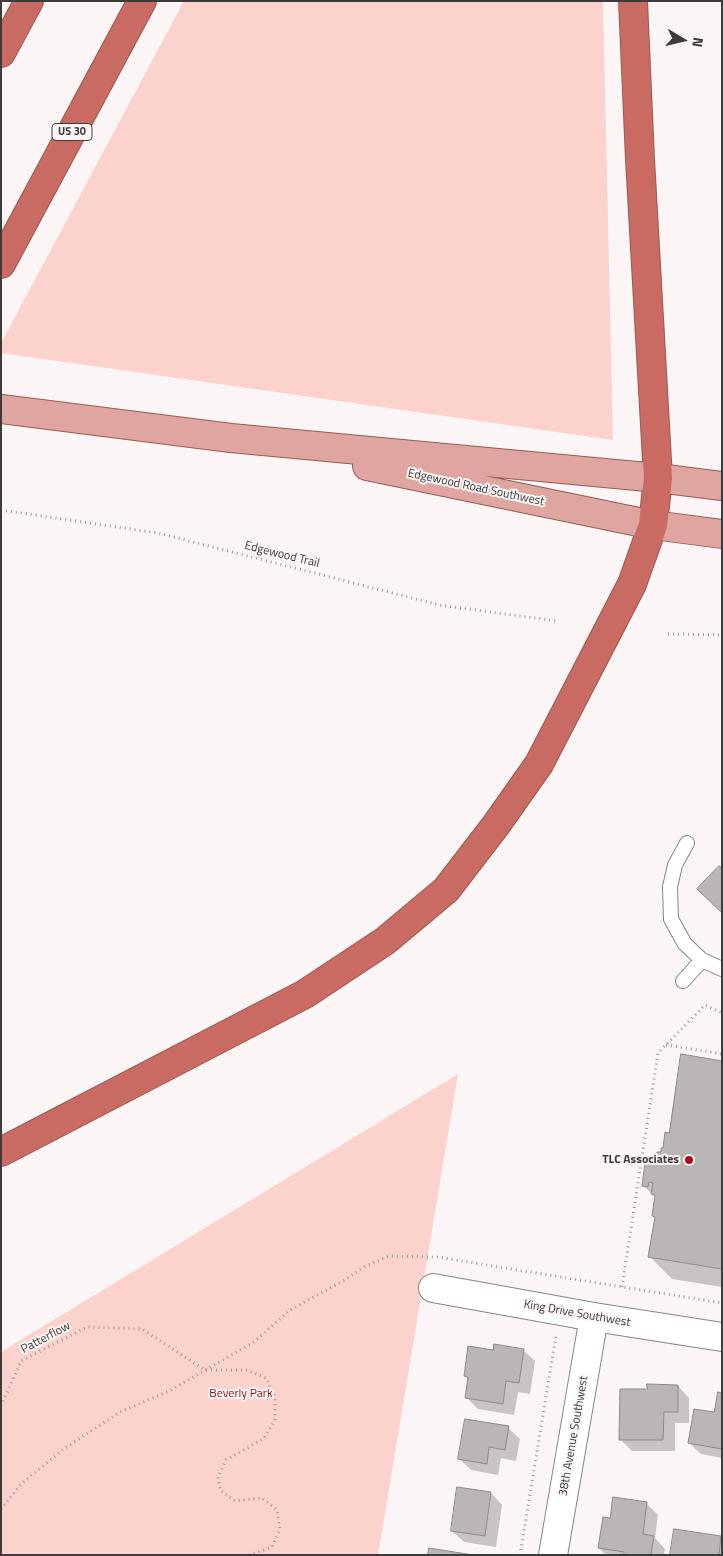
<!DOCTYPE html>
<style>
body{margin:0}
#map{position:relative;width:723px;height:1556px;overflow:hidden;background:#fbf6f5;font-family:"Titillium Web",sans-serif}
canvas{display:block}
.frame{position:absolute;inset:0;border:2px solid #3c3a3a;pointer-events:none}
.north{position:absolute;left:658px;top:15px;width:50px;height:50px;-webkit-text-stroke:4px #fbf6f5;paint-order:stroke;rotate:99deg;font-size:14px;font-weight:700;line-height:20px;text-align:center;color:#3c3a3a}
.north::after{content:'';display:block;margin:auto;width:18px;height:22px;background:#3c3a3a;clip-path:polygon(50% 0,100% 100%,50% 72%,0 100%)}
</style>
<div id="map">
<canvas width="723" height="1556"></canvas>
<div class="frame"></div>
<div class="north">N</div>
</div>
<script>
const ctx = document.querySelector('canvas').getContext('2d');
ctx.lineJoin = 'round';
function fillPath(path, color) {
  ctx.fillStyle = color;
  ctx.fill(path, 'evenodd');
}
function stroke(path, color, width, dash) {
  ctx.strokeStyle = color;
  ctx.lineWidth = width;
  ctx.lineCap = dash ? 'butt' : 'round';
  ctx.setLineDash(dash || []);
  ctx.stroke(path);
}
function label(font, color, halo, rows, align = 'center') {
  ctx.font = font + ' "Titillium Web",sans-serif';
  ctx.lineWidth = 4;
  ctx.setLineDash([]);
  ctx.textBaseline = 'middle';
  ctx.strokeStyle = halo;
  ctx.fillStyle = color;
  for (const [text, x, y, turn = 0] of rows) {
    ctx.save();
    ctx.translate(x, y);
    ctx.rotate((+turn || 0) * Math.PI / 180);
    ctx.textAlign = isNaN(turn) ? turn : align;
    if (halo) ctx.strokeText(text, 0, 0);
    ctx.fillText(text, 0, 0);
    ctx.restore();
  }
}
fillPath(new Path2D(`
 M184,1H603L613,440L1,353V343Z
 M458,1074L378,1555H1V1352Z`), '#fcd2cd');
fillPath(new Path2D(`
 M722,1062V1287L672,1279L650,1257L656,1219L653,1216L656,1198L644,1186L649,1159L656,1166L670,1134Z
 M523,1350L535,1361L530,1394L518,1392L514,1415L478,1409L467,1398L469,1380L465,1376L494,1351Z
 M678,1386L689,1398V1423H675V1451H632L621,1440L648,1390Z
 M722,1394V1458L701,1454L689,1443L715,1414Z
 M508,1428L520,1439L516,1461L501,1458L498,1475L471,1470L459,1459Z
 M491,1493L502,1505L496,1547L464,1542L452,1531Z
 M647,1504L658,1515L655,1538L665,1549L664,1555H606L599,1548L611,1520Z
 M675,1530L721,1537L722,1555H672Z`), '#0003');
const building = new Path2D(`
 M719,866L722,868V913L697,889Z
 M681,1054L722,1061V1269L648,1257L655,1217L652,1216L655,1195L651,1194L653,1183L649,1182L648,1187L642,1186L645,1163H646L647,1158H650L649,1163L655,1164L657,1152H661V1148H663L665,1132L669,1133Z
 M494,1344L524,1349L519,1383L506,1381L503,1404L465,1398L468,1377L464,1376L468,1346L493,1350Z
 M647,1384L678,1385V1412H664L663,1440H619L620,1389H647Z
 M718,1392L722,1393V1449L688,1443L694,1409L714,1412Z
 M465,1419L509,1426L505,1450L489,1447L487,1464L458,1459Z
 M457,1487L491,1492L485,1536L451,1531Z
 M613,1497L647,1502L643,1534L654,1536L651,1555H624V1552L598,1548L603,1517L610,1518Z
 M674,1529L721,1536L719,1555H670Z
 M429,1548L473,1555H428Z`);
fillPath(building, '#bab6b5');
stroke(building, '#8d8989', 1);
const service = new Path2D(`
 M687,843L675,865L670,887L671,919L685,944L702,960L722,969
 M683,981L702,960`);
const minor = new Path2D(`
 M433,1288L594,1317L722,1337
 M553,1555L594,1317`);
const primary = new Path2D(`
 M1,409L231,438L658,478L722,486
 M367,466L653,525L722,534`);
const motorway = new Path2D(`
 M1,53L29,1
 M1,264L142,1
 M1,1152L305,994L385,941L446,890L496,825L539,764L632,584L653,525L658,478L640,159L633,1`);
stroke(service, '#888484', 16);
stroke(minor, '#888484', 30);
stroke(primary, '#985a55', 30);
stroke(motorway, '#985a55', 30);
stroke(new Path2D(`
 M1,510L158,533L439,605L557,621
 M668,634L722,635
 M666,1045L722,1054
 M622,1287L658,1053L705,1005L722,1013
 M206,1370H247L266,1378L275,1397V1421L263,1439L226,1460L218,1477L220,1490L235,1501L262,1498L277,1510L280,1529L272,1547L249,1555
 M1,1406L21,1361L87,1327L142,1329L205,1370
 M1,1509L22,1483L65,1448L120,1412L169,1391L254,1342L290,1310L343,1281L366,1266L389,1256L437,1257L722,1303
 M520,1555L556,1336`), '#9d9a99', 3, [1, 4]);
stroke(service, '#fff', 14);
stroke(minor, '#fff', 28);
stroke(primary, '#dfa6a1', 28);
stroke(motorway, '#ca6b63', 28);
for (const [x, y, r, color] of [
 [689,1160,5,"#a60f1b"]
]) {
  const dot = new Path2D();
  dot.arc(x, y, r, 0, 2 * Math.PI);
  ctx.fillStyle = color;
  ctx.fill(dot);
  stroke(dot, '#fbf6f5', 2);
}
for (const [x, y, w] of [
 [72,132,40]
]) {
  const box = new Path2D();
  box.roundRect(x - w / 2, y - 8.5, w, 17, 4);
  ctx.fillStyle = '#fbf6f5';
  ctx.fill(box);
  stroke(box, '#3c3a3a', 1);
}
label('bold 11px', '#3c3a3a', null, [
 ["US 30",72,132]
]);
label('12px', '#3c3a3a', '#fbf6f5', [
 ["Edgewood Road Southwest",476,488,12],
 ["Edgewood Trail",282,555,14],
 ["King Drive Southwest",577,1314,10],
 ["Patterflow",46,1338,-28],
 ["38th Avenue Southwest",574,1436,-80]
]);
label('bold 12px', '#3c3a3a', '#fbf6f5', [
 ["TLC Associates",679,1160]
], 'right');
label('12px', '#901018', '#fbf6f5', [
 ["Beverly Park",241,1394]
]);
</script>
